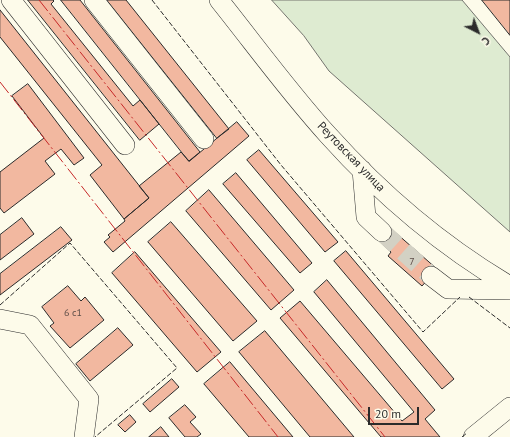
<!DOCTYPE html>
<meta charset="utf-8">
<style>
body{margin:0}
#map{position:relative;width:510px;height:437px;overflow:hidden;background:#fdfbea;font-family:"PT Sans",sans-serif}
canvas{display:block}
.north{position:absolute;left:458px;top:12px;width:40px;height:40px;-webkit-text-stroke:3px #fdfbea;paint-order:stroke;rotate:138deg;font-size:11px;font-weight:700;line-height:16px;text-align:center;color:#2b2b2b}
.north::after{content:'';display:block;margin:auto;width:14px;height:18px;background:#2b2b2b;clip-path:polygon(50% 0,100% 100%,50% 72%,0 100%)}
.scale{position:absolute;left:368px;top:407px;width:51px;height:18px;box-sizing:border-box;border:2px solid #2b2b2b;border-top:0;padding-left:5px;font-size:12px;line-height:14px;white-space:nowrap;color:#2b2b2b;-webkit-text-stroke:3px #fdfbea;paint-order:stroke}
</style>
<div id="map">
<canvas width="510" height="437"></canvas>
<div class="north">С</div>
<div class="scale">20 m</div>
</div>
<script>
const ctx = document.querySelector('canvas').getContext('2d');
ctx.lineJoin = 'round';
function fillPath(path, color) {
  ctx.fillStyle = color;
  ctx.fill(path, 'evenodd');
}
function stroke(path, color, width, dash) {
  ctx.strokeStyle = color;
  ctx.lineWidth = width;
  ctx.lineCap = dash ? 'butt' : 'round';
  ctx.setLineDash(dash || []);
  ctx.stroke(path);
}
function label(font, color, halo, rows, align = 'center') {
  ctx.font = font + ' "PT Sans",sans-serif';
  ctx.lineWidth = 3;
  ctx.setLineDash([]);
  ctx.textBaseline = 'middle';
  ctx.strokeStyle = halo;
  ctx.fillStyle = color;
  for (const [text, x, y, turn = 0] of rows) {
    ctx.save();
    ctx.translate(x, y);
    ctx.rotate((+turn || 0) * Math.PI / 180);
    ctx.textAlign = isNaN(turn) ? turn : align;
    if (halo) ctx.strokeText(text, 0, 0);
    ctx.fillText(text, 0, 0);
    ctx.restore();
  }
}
const green = new Path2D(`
 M272,0H462L510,57V232L329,71L304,36Z`);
fillPath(green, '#deebd1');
stroke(green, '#74746e', 1);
const building = new Path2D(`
 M28,0H53L54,1L51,4L133,106L140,100L159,124L140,140Z
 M61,0H80L200,152L189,161Z
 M107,0H126L229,129L217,138Z
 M482,0H510V35Z
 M0,10L149,198L124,219L90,175L102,165L0,37Z
 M28,84L84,158L74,165L61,149L45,161L55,174L4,213L0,208V172L44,138L12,96Z
 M237,122L249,136L113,252L104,242L110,237L108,235L125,221L124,219L149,198L139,186L181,152L189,161Z
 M259,150L338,242L325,252L247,160Z
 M236,173L312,263L300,273L223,184Z
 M209,190L294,290L271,310L186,211Z
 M22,218L34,234L0,260V235Z
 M171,222L257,321L233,341L148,242Z
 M388,226L437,269L422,286L388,256L391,252L377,239Z
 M61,227L72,240L0,295V274Z
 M346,251L454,379L442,389L334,261Z
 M135,252L221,352L197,372L112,273Z
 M327,280L435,410L425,419L440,437H381L280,318L300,301L402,421L414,412L314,292Z
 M68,286L81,301L85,297L104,320L70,348L50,326L54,323L42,307Z
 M118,328L133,345L90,381L76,364Z
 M265,331L354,437H310L239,352Z
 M230,362L293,437H249L204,384Z
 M172,379L179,387L150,412L143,404Z
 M185,405L196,417L190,422L201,434L197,437H185L169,418Z
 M130,415L136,422L125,432L118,425Z
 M161,427L169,437H149Z`);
fillPath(building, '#f2b8a0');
stroke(building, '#2b2b2b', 1);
stroke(new Path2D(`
 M382,232L431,276`), '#d3d1c4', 19, [19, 10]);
const minor = new Path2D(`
 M11,0L125,145
 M94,0L204,139
 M219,0C255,45 289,92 328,135C381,194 442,246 510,286
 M362,170L366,217L382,232
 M431,276L448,289L510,290
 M0,319L30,325L89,399L84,437
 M473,437L510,407`);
stroke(minor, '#2b2b2b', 20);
stroke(minor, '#fdfbea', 19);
stroke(new Path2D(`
 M152,0L281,165L423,332L460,297
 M469,297L510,328
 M0,305L70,243L177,368L95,437
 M462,437L467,433`), '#2b2b2b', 1, [5, 2]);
stroke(new Path2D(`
 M39,0L385,437
 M0,82L278,437`), '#c62828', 1, [14, 3, 2, 3]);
label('10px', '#5d4e48', null, [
 ["7",412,262],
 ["6 с1",73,313]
]);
label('12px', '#2b2b2b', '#fdfbea', [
 ["Реутовская улица",351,157,46]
]);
</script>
